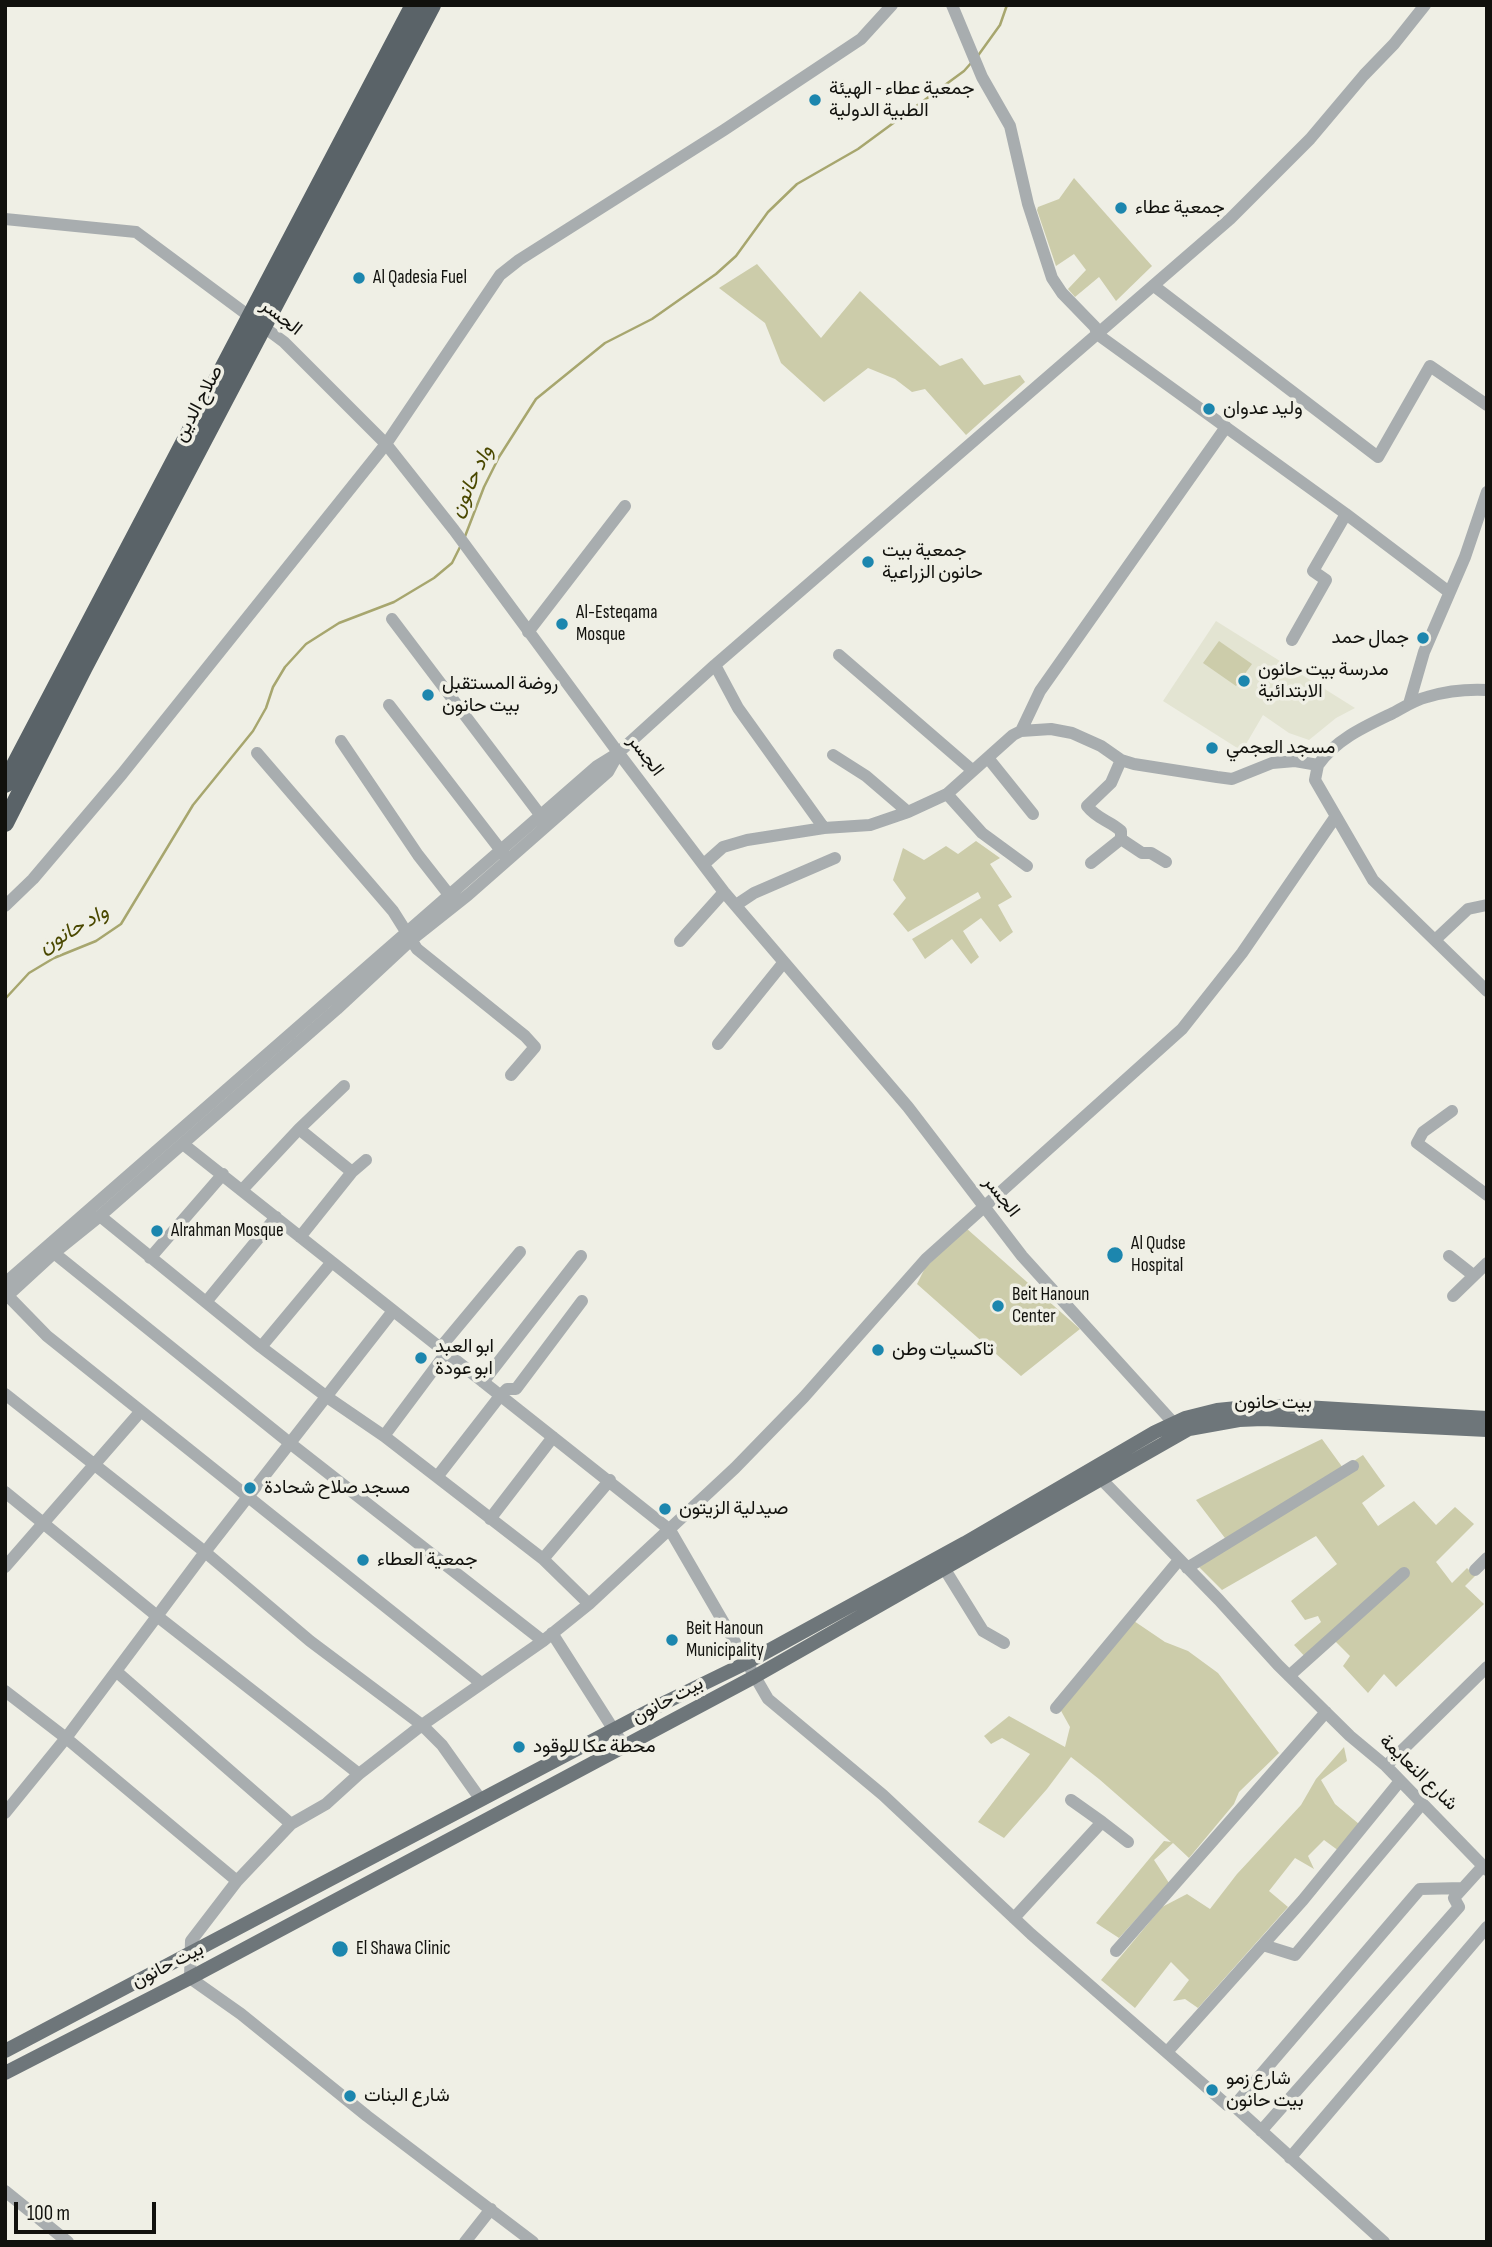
<!DOCTYPE html>
<meta charset="utf-8">
<style>
body{margin:0}
#map{position:relative;width:1492px;height:2247px;overflow:hidden;background:#efefe5;font-family:"Sofia Sans Condensed",sans-serif}
canvas{display:block}
.frame{position:absolute;inset:0;border:7px solid #11110d;pointer-events:none}
.scale{position:absolute;left:14px;top:2202px;width:142px;height:32px;box-sizing:border-box;border:4px solid #11110d;border-top:0;padding-left:9px;font-size:21px;line-height:24px;white-space:nowrap;color:#11110d;-webkit-text-stroke:5px #efefe5;paint-order:stroke}
</style>
<div id="map">
<canvas width="1492" height="2247"></canvas>
<div class="frame"></div>
<div class="scale">100 m</div>
</div>
<script>
const ctx = document.querySelector('canvas').getContext('2d');
ctx.lineJoin = 'round';
function fillPath(path, color) {
  ctx.fillStyle = color;
  ctx.fill(path, 'evenodd');
}
function stroke(path, color, width, dash) {
  ctx.strokeStyle = color;
  ctx.lineWidth = width;
  ctx.lineCap = dash ? 'butt' : 'round';
  ctx.setLineDash(dash || []);
  ctx.stroke(path);
}
function label(font, color, halo, rows, align = 'center') {
  ctx.font = font + ' "Sofia Sans Condensed",Vazirmatn,sans-serif';
  ctx.lineWidth = 7;
  ctx.setLineDash([]);
  ctx.textBaseline = 'middle';
  ctx.strokeStyle = halo;
  ctx.fillStyle = color;
  for (const [text, x, y, turn = 0] of rows) {
    ctx.save();
    ctx.translate(x, y);
    ctx.rotate((+turn || 0) * Math.PI / 180);
    ctx.textAlign = isNaN(turn) ? turn : align;
    if (halo) ctx.strokeText(text, 0, 0);
    ctx.fillText(text, 0, 0);
    ctx.restore();
  }
}
fillPath(new Path2D(`
 M1216,621L1355,708L1336,718L1309,740L1289,733L1263,715L1242,751L1163,701Z`), '#e3e4d2');
fillPath(new Path2D(`
 M1074,178L1152,266L1116,301L1099,277L1075,297L1068,289L1086,270L1074,254L1056,266L1037,210L1038,207L1059,199Z
 M757,264L821,338L860,291L940,366L962,358L984,385L1020,375L1025,382L966,435L925,389L912,392L895,379L868,368L824,402L781,363L765,323L719,288Z
 M1219,641L1252,664L1236,686L1203,663Z
 M976,841L1000,858L990,864L1012,897L998,905L1013,932L1000,942L981,918L963,931L979,957L971,964L952,939L925,959L912,939L981,898L978,892L908,932L893,914L906,898L893,880L903,848L924,860L946,846L958,854Z
 M966,1228L1080,1329L1021,1376L917,1284L925,1268Z
 M1322,1439L1343,1468L1363,1455L1385,1486L1362,1503L1378,1526L1414,1501L1436,1525L1455,1507L1474,1524L1436,1562L1452,1583L1467,1568L1475,1576L1465,1586L1484,1604L1396,1687L1384,1674L1368,1693L1343,1666L1350,1656L1335,1641L1309,1661L1294,1645L1321,1622L1318,1616L1305,1620L1291,1601L1337,1564L1316,1536L1222,1590L1199,1567L1231,1546L1196,1500Z
 M1134,1621L1165,1642L1188,1651L1218,1673L1279,1753L1239,1792L1234,1804L1189,1858L1173,1843L1154,1860L1169,1883L1119,1938L1096,1923L1164,1841L1171,1842L1099,1779L1071,1757L1047,1789L1004,1838L978,1822L1030,1754L1002,1738L991,1744L984,1736L1009,1716L1065,1747L1070,1727L1060,1709Z
 M1344,1747L1347,1761L1321,1780L1335,1804L1359,1824L1339,1851L1324,1840L1308,1856L1314,1869L1295,1858L1269,1891L1288,1907L1198,2008L1185,1999L1173,2001L1189,1980L1171,1962L1135,2008L1101,1980L1162,1907L1187,1894L1210,1909L1237,1874L1301,1805L1316,1779Z`), '#cca');
stroke(new Path2D(`
 M977,57L1000,25L1007,5
 M464,539L484,487L499,457L536,399L605,343L652,319L716,274L736,256L768,212L797,184L858,149L964,71L972,62
 M5,999L29,973L54,958L96,941L121,924L193,805L253,731L266,708L273,687L285,667L306,644L339,623L394,602L434,578L452,563L461,545`), '#a7a66e', 2.5);
stroke(new Path2D(`
 M952,5L982,77L1010,126L1028,204L1052,278L1062,293L1095,327L1097,334L1346,514L1449,592
 M5,219L136,232L284,342L386,444L454,530L614,747L724,892L908,1107L1022,1256L1179,1429
 M1154,286L1378,457L1430,366L1487,405
 M392,619L538,812L541,821
 M528,632L625,506
 M1292,640L1326,580L1313,571L1346,514
 M839,655L972,770
 M715,665L738,708L824,828
 M1409,704L1424,652L1465,557L1487,492
 M389,705L506,857
 M1021,731L1040,691L1226,427
 M341,741L418,855L454,901
 M257,753L393,911L417,949L525,1036L535,1047L511,1075
 M833,755L866,776L908,812L947,794L1013,735L1021,731L1051,729L1072,733L1101,746L1121,760L1134,764L1217,777L1232,779L1272,763L1295,761L1318,765C1336,739 1366,726 1393,713C1404,707 1415,700 1427,697C1447,691 1467,689 1487,690
 M988,758L1033,814
 M1318,765L1315,780L1373,880L1487,991
 M947,794L982,833L1027,866
 M1121,839L1142,853H1151L1166,862
 M1091,863L1121,839V831C1109,820 1098,820 1087,806L1111,783L1121,760
 M704,864L723,847L747,840L824,828L870,825L908,812
 M736,905L754,893L835,858
 M5,906L33,879L122,774L386,444L500,275L519,260L724,130L861,39L892,5
 M1435,940L1468,909L1487,905
 M680,941L724,892
 M718,1044L784,962
 M1452,1111L1423,1132L1417,1143L1487,1195
 M299,1129L352,1172L300,1237
 M183,1144L670,1530L768,1699L883,1795L1031,1934L1227,2105L1234,2106L1384,2242
 M352,1172L366,1160
 M242,1190L299,1129L344,1086
 M100,1216L261,1347L327,1397L384,1436L543,1559L589,1604
 M54,1253L291,1444L543,1641
 M1449,1256L1473,1275
 M150,1258L223,1174
 M5,1283L597,766L618,753L715,665L1230,219L1310,139L1364,75L1394,44L1425,5
 M8,1296L47,1336L481,1683
 M1453,1296L1487,1263
 M5,1298L54,1253L100,1216L337,1009L410,941L468,895L608,772L618,754
 M206,1302L276,1217
 M261,1347L331,1263
 M440,1348L520,1252
 M483,1382L581,1256
 M5,1394L205,1552L310,1641L422,1725L442,1745L481,1800
 M384,1436L446,1353
 M437,1477L500,1396L507,1389H516L582,1301
 M1102,1480L1219,1600L1278,1665L1350,1736L1386,1766L1487,1870
 M5,1492L157,1616L359,1774
 M490,1519L553,1437
 M543,1559L610,1480
 M5,1567L141,1411
 M944,1568L983,1631L1004,1643
 M1187,1568L1353,1466
 M1475,1570L1487,1558
 M552,1633L624,1746
 M117,1672L291,1824
 M1289,1676L1404,1573
 M5,1691L66,1738L237,1881
 M1056,1708L1179,1560
 M1386,1766L1487,1667
 M5,1813L66,1738L205,1552L393,1311
 M1102,1822L1128,1842
 M1014,1918L1102,1822L1071,1800
 M1263,1945L1295,1955L1422,1804
 M1116,1951L1326,1712
 M1167,2052L1303,1900L1400,1781
 M1234,2106L1420,1889L1463,1888
 M1261,2131L1459,1907L1454,1898L1483,1866
 M1290,2158L1487,1927
 M5,2191L68,2242
 M465,2242L491,2209
 M533,2242L367,2116L241,2014L190,1978L191,1941L237,1881L291,1824L326,1804L359,1774L422,1725L543,1641L589,1604L735,1468L804,1397L926,1259L1182,1029L1242,953L1336,816`), '#a8adaf', 12);
stroke(new Path2D(`
 M5,2051L666,1702L746,1663L965,1543L1155,1432L1185,1418L1217,1410L1247,1407L1288,1406L1487,1418
 M5,2073L190,1978L754,1677L1189,1429L1239,1420L1263,1419L1487,1430`), '#6e767a', 14);
stroke(new Path2D(`
 M5,784L414,5
 M5,823L84,667L432,5`), '#5a6368', 18);
for (const [x, y, r, color] of [
 [815,100,7,"#1c86ae"],
 [1121,208,7,"#1c86ae"],
 [359,278,7,"#1c86ae"],
 [1209,409,7,"#1c86ae"],
 [868,562,7,"#1c86ae"],
 [562,624,7,"#1c86ae"],
 [1423,638,7,"#1c86ae"],
 [1244,681,7,"#1c86ae"],
 [428,695,7,"#1c86ae"],
 [1212,748,7,"#1c86ae"],
 [157,1231,7,"#1c86ae"],
 [1115,1255,9,"#1c86ae"],
 [998,1306,7,"#1c86ae"],
 [878,1350,7,"#1c86ae"],
 [421,1358,7,"#1c86ae"],
 [250,1488,7,"#1c86ae"],
 [665,1509,7,"#1c86ae"],
 [363,1560,7,"#1c86ae"],
 [672,1640,7,"#1c86ae"],
 [519,1747,7,"#1c86ae"],
 [340,1949,9,"#1c86ae"],
 [1212,2090,7,"#1c86ae"],
 [350,2096,7,"#1c86ae"]
]) {
  const dot = new Path2D();
  dot.arc(x, y, r, 0, 2 * Math.PI);
  ctx.fillStyle = color;
  ctx.fill(dot);
  stroke(dot, '#efefe5', 2.5);
}
label('19px', '#11110d', '#efefe5', [
 ["جمعية عطاء - الهيئة",829,89],
 ["الطبية الدولية",829,111],
 ["جمعية عطاء",1135,208],
 ["Al Qadesia Fuel",373,278],
 ["وليد عدوان",1223,409],
 ["جمعية بيت",882,551],
 ["حانون الزراعية",882,573],
 ["Al-Esteqama",576,613],
 ["Mosque",576,635],
 ["جمال حمد",1409,638,"right"],
 ["مدرسة بيت حانون",1258,670],
 ["الابتدائية",1258,692],
 ["روضة المستقبل",442,684],
 ["بيت حانون",442,706],
 ["مسجد العجمي",1226,748],
 ["Alrahman Mosque",171,1231],
 ["Al Qudse",1131,1244],
 ["Hospital",1131,1266],
 ["Beit Hanoun",1012,1295],
 ["Center",1012,1317],
 ["ابو العبد",435,1347],
 ["ابو عودة",435,1369],
 ["تاكسيات وطن",892,1350],
 ["مسجد صلاح شحادة",264,1488],
 ["صيدلية الزيتون",679,1509],
 ["جمعية العطاء",377,1560],
 ["Beit Hanoun",686,1629],
 ["Municipality",686,1651],
 ["محطة عكا للوقود",533,1747],
 ["El Shawa Clinic",356,1949],
 ["شارع زمو",1226,2079],
 ["بيت حانون",1226,2101],
 ["شارع البنات",364,2096]
], 'left');
label('19px', '#11110d', '#efefe5', [
 ["الجسر",281,318,38],
 ["صلاح الدين",199,404,-62],
 ["الجسر",645,756,53],
 ["الجسر",1001,1197,52],
 ["بيت حانون",1273,1403],
 ["بيت حانون",668,1701,-28],
 ["شارع النعايمة",1418,1773,44],
 ["بيت حانون",168,1966,-27]
]);
label('italic 21px', '#4a4800', '#efefe5', [
 ["واد حانون",472,482,-65],
 ["واد حانون",74,930,-30]
]);
</script>
